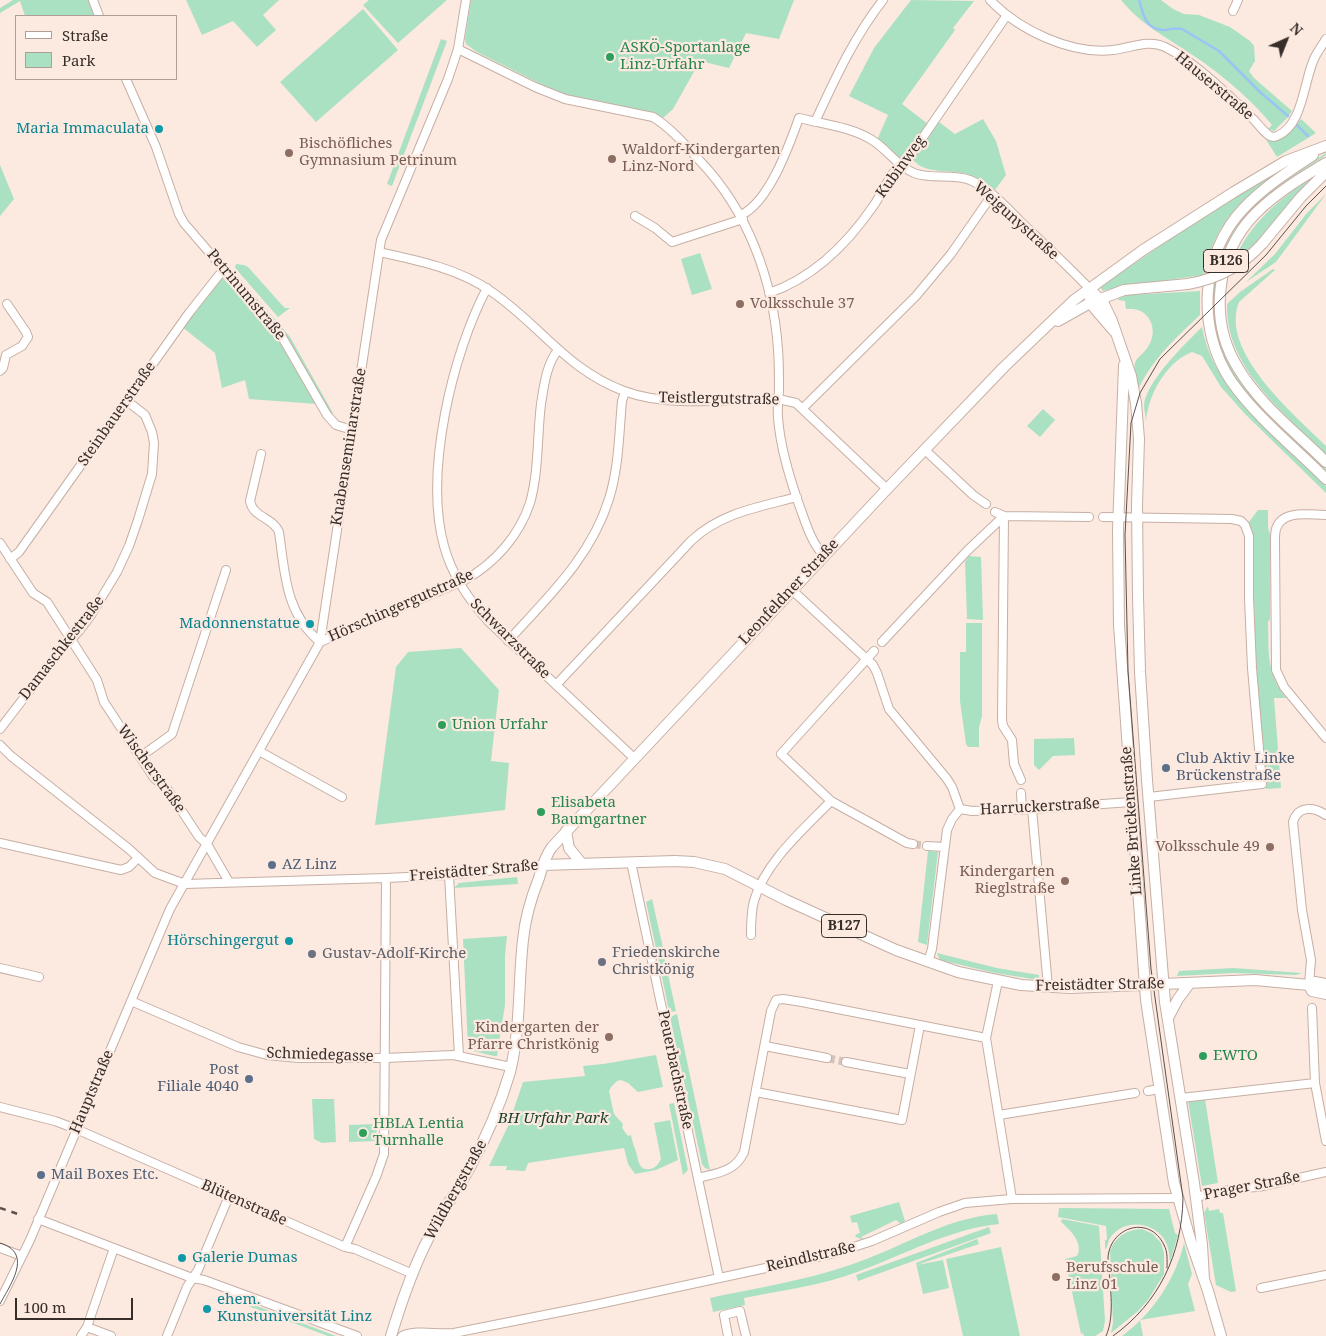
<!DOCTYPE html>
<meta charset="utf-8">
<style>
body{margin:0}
#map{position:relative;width:1326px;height:1336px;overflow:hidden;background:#fce9e0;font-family:"Noto Serif",serif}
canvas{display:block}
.legend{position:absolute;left:15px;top:15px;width:162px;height:65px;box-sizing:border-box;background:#fce9e0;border:1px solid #ad9e97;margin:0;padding:6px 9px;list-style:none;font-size:15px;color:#372e2a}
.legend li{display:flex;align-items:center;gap:10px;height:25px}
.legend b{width:25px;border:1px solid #ad9e97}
.north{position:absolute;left:1261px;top:15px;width:50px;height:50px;-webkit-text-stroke:4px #fce9e0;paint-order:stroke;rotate:44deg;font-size:14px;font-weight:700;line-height:20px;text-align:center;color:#372e2a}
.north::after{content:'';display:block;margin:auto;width:18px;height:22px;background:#372e2a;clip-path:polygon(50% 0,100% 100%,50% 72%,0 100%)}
.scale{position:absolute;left:15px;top:1298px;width:118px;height:22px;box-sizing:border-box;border:2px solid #372e2a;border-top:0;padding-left:6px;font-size:15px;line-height:18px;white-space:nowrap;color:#372e2a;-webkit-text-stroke:4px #fce9e0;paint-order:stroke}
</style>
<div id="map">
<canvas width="1326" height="1336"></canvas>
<ul class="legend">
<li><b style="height:6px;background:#fff"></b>Straße</li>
<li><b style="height:14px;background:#abe1c3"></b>Park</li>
</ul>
<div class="north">N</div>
<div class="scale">100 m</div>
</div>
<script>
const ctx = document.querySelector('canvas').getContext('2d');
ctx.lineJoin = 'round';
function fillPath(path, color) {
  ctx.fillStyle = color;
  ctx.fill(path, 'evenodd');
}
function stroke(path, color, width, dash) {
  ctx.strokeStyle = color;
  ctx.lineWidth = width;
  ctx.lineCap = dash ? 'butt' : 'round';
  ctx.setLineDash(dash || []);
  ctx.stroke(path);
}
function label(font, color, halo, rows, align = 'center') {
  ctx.font = font + ' "Noto Serif",serif';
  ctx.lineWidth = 4.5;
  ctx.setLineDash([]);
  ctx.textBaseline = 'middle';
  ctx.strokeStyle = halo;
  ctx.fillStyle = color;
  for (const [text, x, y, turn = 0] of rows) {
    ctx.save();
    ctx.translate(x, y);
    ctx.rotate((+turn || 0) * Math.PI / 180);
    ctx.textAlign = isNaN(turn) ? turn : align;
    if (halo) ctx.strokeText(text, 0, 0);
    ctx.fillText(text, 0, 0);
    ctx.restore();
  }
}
fillPath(new Path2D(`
 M13,0H91L98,16H25L20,1L0,13V8Z
 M186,0H279L263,15L276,30L257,47L233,21L202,35Z
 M369,0H447L398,43L363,5Z
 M471,0H794L779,39L746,33L729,68L700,61L673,109L663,118L656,114L602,104L557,92L477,52L466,44L465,39Z
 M911,0L974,1L953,28L955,30L902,104L928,124L903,160H901L877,140L888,115L849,96L874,48Z
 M1121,0H1161L1173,9L1184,14L1199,15L1230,27L1250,41L1254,46L1255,61L1249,71L1254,78L1292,111L1289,116L1274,131L1268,129L1272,125C1252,100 1221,74 1194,56C1168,38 1141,25 1121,0Z
 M363,9L398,50L316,122L280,82Z
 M441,39L447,41L392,186L387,184Z
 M983,119L996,141L1006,175L995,190C986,184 978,177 967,174C950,169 926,175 913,160L939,122L955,134Z
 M1301,119L1316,133L1277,157L1265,138C1282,144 1291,131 1301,119Z
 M1326,153V155C1301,172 1273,187 1253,209C1208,255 1201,326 1239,379C1263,413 1297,440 1326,469V472C1294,441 1257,411 1232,373C1198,320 1210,250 1253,206C1274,185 1301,169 1326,153Z
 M0,165L14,199L0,216Z
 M1287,165L1288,166C1240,200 1218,217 1203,275L1119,287L1103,291L1100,287L1202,217Z
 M1314,176L1316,177L1262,237L1253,246L1234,261C1250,222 1280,199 1314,176Z
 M1326,194L1276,262L1246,282L1275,254L1307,213Z
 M700,253L712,289L692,295L681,259Z
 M236,264L244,265L248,267L281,304L285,308H290L278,317L236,269L235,267Z
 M1273,269L1275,270L1239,302C1219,352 1295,415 1326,446V454C1285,414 1225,368 1227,304L1240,292Z
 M235,273L290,337L333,413L331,414L287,338L237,278Z
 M225,277L276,335L286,349L317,404L249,399L245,380L222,388L215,353L182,327L219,280Z
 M1200,291V315C1176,338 1152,359 1138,390C1137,382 1133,371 1135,363C1136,359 1139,357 1142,354C1153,344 1157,328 1147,316C1141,309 1135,309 1126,309L1125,301L1118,300L1120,297L1128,295Z
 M1202,327C1211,375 1241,403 1274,435C1291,452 1309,469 1326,486V493L1245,414L1221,387L1202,356L1192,352C1166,362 1148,395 1146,422C1146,416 1144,411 1144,406C1145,382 1186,343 1202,327Z
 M1043,409L1055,420L1040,437L1027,426Z
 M1258,510H1268V528L1270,534V619L1268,622C1269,653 1266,672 1286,698H1274L1281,788L1266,789L1255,651L1253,533L1249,522Z
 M969,556L981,557L983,620L967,619L965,562Z
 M966,623H982V716L979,727V747H968L966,744L960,701V652H966Z
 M461,648L499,690L491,761L509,763L505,810L375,825L396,667L408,652Z
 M1074,738L1075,755L1053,756L1039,770L1034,765V739Z
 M928,851L938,852L927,945L918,942Z
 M517,877L518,884L454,888L459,883Z
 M652,899L664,952L659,954L657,953L646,902Z
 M507,936L505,956V1005L497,1056H494L469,1050L470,1048L468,1047L463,939Z
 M937,953L997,968L1039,975V980L995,973L940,960Z
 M664,956L676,1011L671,1012L669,1011L658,958Z
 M1233,968L1302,973L1296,975L1233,973L1177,976L1179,971Z
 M677,1014L710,1170L705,1168L702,1164L670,1017Z
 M656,1055L663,1087L638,1092L628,1083L621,1080L617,1081L611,1087L609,1091L614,1114L623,1124L622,1128L628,1136L631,1135C632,1141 634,1146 635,1149C639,1158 637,1171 650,1169C656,1168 659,1163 661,1159L654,1123L670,1120L678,1160L656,1170L635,1174L628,1164L624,1148L528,1163L525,1171L506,1170L507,1166H489L508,1126L523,1082L585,1076L583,1066L603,1064Z
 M312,1099H334L336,1142L322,1143L314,1139Z
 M1205,1099L1218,1183L1202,1186L1188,1101Z
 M674,1103L688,1170L683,1175L669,1104Z
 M377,1124L376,1141L349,1142V1125Z
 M899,1202L905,1221L901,1224L896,1220L861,1237L866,1241L856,1237L855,1235L860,1233L857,1222L852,1223L850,1216Z
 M1208,1206L1209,1211L1219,1209L1220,1213H1223L1236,1291L1231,1292L1216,1285L1204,1213Z
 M1059,1208L1169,1209L1175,1233L1178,1235L1170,1262C1169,1254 1169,1246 1164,1239C1152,1221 1123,1219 1110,1238C1108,1241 1108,1246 1106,1249L1105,1248V1240H1107L1106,1226L1058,1217Z
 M997,1214L999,1224C949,1229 904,1255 857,1272C821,1286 782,1290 744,1298L745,1305L713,1312L710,1298C755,1288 803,1281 847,1266C898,1250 943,1218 997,1214Z
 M1062,1219L1099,1226L1105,1321L1103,1331L1095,1336H1084L1083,1333L1081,1334L1065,1259L1077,1256C1084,1243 1070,1230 1061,1222Z
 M989,1227L991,1233L858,1281L856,1275Z
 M1142,1229L1153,1234L1161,1243L1164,1253V1274L1148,1300L1138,1311L1111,1333L1113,1323L1110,1251C1116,1236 1126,1230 1142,1229Z
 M977,1239L979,1244L917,1265L943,1260L949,1288L923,1294L916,1263Z
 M1184,1243L1192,1274L1188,1284L1195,1311L1140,1320L1143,1336H1122C1153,1313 1175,1280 1184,1243Z
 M1001,1247L1020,1336H963L946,1259Z
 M249,1303L336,1336H328L248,1306Z`), '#abe1c3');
stroke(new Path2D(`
 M1139,0C1143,13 1145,29 1162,30C1169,30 1175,27 1182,29L1219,51L1260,92L1288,116
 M1297,125L1308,136`), '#9bc4f4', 2.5);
stroke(new Path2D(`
 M913,844L927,846
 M827,1058L846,1062`), '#d5c4bc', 8, [8, 4]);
const minor = new Path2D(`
 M93,0L99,16
 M990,0C1019,30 1071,55 1113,50C1131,48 1149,39 1165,47C1192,60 1230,96 1251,117C1257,122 1263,132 1270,136C1272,137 1275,137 1277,136C1303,126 1304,80 1314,59C1317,52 1322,46 1326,39
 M1233,11L1238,0
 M458,49L535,87L565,99L653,117C671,128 686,146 700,161C748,211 773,280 778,349C779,362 779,375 779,387C779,397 777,407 778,417C780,446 789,475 798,502C805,520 810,541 824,556
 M126,79L156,147L179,214L184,223L282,337L327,415L336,425L352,430
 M815,122C835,79 854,37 883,0
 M741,215C769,202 789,146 799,118C823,124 851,127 872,140C887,149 897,166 914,173C932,180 952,173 970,180C989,188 1006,207 1020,221C1043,243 1067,265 1089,288
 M635,216L655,228L672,242L743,219
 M379,252C417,260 460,269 492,292C540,325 567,370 624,391C669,408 731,399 778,399L796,403L887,489
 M487,288C452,354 424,473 444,546C452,575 468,599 488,621L634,758
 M769,293C813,278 848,243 874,205C881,195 886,182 894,172C898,167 903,163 908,159L1007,15
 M0,371L3,368L6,355L22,346L28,337L26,332L7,304
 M803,408L916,296L951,254L992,195
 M925,450L973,495L986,504
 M261,454L250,501C253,518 273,517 279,532C285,573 285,613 320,642L465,580C495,563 519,536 530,503C539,471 537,436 541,404C544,386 546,365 558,350
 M995,512L1004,516L1089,517
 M1326,515C1310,515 1282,509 1276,529C1275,533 1275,538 1275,541L1276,670L1284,687L1326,738
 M1004,516L1002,720L1003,726L1012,740L1014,764L1021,780
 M1103,517L1232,519L1241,521L1245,525L1249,536V598L1252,668L1262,784L1149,797
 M0,543L33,593L47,602L97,680L104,702L154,778L168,790L199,837L207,844L229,882
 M10,559L19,552L189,313L219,275L226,270
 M792,590L873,665L877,673L889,709L947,779L952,787L960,809L972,811L1032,809L1131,802
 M508,641C548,597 591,557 609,499C619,467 619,433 622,401L625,392
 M882,642L968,550L1004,516
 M556,685L691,541C720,513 759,507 797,497
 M0,729L60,651L79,631L91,615L117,572L129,546L138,520L152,474L154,443L152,432L145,415L127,401
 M0,745L11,756L129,849L155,873L185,884L386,878L449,875L543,865
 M259,751L342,797
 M140,757L172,734L226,570
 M1021,793L1022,810
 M831,801L907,843L913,844
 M1032,809L1048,987
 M0,843L121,870L129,867L138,858
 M927,846L944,847
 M631,862L719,1278
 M449,875L459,1056
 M751,935C751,924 751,912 754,901C765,862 804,829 831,801L781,754L874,651
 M928,962L932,949L947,830L952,819L960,809
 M0,968L39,977
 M998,981L986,1038L1012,1199
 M1309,985L1311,960L1302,910L1293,822C1298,805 1314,807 1326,815
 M131,1001L238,1047L267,1055L298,1058H385L453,1055L511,1067
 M1312,1008L1315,1083L1326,1141
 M765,1046L827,1058
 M846,1062L910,1074
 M1148,1091L1159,1089
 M756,1092L902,1120L920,1025
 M1181,1098L1315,1083
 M0,1107L55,1121L76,1129L345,1247L355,1249L413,1274
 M999,1115L1135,1093
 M698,1178C717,1173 735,1172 744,1152L771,1011L776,1000L783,999L802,1002L986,1038
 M1195,1197L1240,1188L1258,1187L1326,1172
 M38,1219L192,1278L204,1280L357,1336
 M345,1247L376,1177L384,1154L386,878
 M0,1248L22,1256
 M1261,1288L1326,1275
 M0,1301L30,1240L170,909L320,642L381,240L448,79L458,49L466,0
 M87,1327L111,1336
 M81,1336L87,1327L114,1248
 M167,1336L187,1287L198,1270L229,1196
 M402,1336C417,1329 437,1335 454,1333L590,1306L835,1253L872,1241L939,1212L965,1203L1012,1199L1178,1198
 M728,1336L724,1315L740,1311L746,1336`);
const major = new Path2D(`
 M1313,155C1289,171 1264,187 1244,208C1200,254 1196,329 1231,381C1256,417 1295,448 1326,479
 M1326,163C1301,178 1276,193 1255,214C1216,254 1208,320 1238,368C1260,405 1296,432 1326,462
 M1262,244L1301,197L1326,172
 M1089,288L1104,304L1112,321L1131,376L1136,403L1139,439L1137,505L1138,596L1140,672L1147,780L1165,1002L1194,1183L1202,1245L1204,1279
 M1090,299V303L1114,331
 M1058,321L1090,303L1124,290L1188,284
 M1124,365L1118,530L1119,625L1146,1000L1174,1183L1191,1242L1208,1291L1221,1336
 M566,831L569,848L582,864
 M543,865L675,861L694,862L725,869L786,900L896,950L958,972L1021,985L1070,988L1255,980L1309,985L1315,982L1326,984
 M1309,985L1312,991L1326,994
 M1168,1018L1178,999L1190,983
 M391,1336C401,1303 413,1268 429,1237C441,1214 456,1192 469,1169C486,1138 500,1106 510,1072C521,1028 518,984 523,940C525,919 531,898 539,878C542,868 545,856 552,847L887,489L1004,367L1074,300L1143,250L1234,192L1286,161L1326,146`);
stroke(minor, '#c6afa4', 10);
stroke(major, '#c6afa4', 12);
stroke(minor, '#fff', 8);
stroke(major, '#fff', 10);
stroke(new Path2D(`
 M0,1243C34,1253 10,1285 0,1304
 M1106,1336C1116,1315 1109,1280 1108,1257C1111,1226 1150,1215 1164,1245C1168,1252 1167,1261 1167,1268
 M1113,1336C1159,1303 1182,1254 1183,1198L1151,969L1128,671L1125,535L1131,423L1140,393L1160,359L1266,255L1306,206L1326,186`), '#5b504b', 1);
stroke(new Path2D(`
 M0,1208L18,1214`), '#5b504b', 2.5, [6, 6]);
const majorBridge = new Path2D(`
 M1188,284C1217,279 1242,266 1262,244`);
stroke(majorBridge, '#c6afa4', 12, []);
stroke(majorBridge, '#fff', 10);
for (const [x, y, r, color] of [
 [610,57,5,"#2e9e5b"],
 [159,129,5,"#0f9aa8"],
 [289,153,5,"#8d6e63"],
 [612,159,5,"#8d6e63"],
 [740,304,5,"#8d6e63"],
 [310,624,5,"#0f9aa8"],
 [442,725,5,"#2e9e5b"],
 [1166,768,5,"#5c6f8a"],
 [541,812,5,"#2e9e5b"],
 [1270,847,5,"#8d6e63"],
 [272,865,5,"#5c6f8a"],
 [1065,881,5,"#8d6e63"],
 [289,941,5,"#0f9aa8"],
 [312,954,5,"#6b7280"],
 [602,962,5,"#6b7280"],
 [609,1037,5,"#8d6e63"],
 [1203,1056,5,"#2e9e5b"],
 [249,1079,5,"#5c6f8a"],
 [363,1133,5,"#2e9e5b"],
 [41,1175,5,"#5c6f8a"],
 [182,1258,5,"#0f9aa8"],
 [1056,1277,5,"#8d6e63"],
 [207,1309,5,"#0f9aa8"]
]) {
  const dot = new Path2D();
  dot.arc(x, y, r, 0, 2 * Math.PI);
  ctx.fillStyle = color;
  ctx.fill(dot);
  stroke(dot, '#fce9e0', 2);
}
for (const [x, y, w] of [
 [1226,261,45],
 [844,926,45]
]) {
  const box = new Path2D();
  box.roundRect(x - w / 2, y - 11.5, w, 23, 4);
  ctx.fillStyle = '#fce9e0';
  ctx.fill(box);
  stroke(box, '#372e2a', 1);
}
label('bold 14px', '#372e2a', null, [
 ["B126",1226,261],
 ["B127",844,926]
]);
label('15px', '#27864d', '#fce9e0', [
 ["ASKÖ-Sportanlage",620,48],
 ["Linz-Urfahr",620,65],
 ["Union Urfahr",452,725],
 ["Elisabeta",551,803],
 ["Baumgartner",551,820],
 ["EWTO",1213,1056],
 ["HBLA Lentia",373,1124],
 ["Turnhalle",373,1141]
], 'left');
label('15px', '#372e2a', '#fce9e0', [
 ["Hauserstraße",1214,86,40],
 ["Kubinweg",901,167,-54],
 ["Weigunystraße",1016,221,42],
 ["Petrinumstraße",246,295,50],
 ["Teistlergutstraße",719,399,1],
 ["Steinbauerstraße",117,414,-55],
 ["Knabenseminarstraße",349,447,-81],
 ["Leonfeldner Straße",789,592,-47],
 ["Hörschingergutstraße",401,606,-24],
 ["Schwarzstraße",510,639,45],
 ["Damaschkestraße",62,648,-52],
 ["Wischerstraße",151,769,54],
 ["Harruckerstraße",1040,807,-3],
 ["Linke Brückenstraße",1132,821,-94],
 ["Freistädter Straße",474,871,-5],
 ["Freistädter Straße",1100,985,-1],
 ["Schmiedegasse",320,1055,2],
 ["Peuerbachstraße",675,1070,78],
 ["Hauptstraße",92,1092,-67],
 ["Prager Straße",1252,1186,-11],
 ["Wildbergstraße",456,1190,-61],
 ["Blütenstraße",244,1203,24],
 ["Reindlstraße",811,1257,-13]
]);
label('15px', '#0d838f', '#fce9e0', [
 ["Maria Immaculata",149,129],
 ["Madonnenstatue",300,624],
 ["Hörschingergut",279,941],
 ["Galerie Dumas",192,1258,"left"],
 ["ehem.",217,1300,"left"],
 ["Kunstuniversität Linz",217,1317,"left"]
], 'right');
label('15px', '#785e54', '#fce9e0', [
 ["Bischöfliches",299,144],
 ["Gymnasium Petrinum",299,161],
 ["Waldorf-Kindergarten",622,150],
 ["Linz-Nord",622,167],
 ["Volksschule 37",750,304],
 ["Volksschule 49",1260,847,"right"],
 ["Kindergarten",1055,872,"right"],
 ["Rieglstraße",1055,889,"right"],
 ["Kindergarten der",599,1028,"right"],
 ["Pfarre Christkönig",599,1045,"right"],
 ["Berufsschule",1066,1268],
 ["Linz 01",1066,1285]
], 'left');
label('15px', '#4e5e75', '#fce9e0', [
 ["Club Aktiv Linke",1176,759],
 ["Brückenstraße",1176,776],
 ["AZ Linz",282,865],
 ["Post",239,1070,"right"],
 ["Filiale 4040",239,1087,"right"],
 ["Mail Boxes Etc.",51,1175]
], 'left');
label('15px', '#5b616d', '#fce9e0', [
 ["Friedenskirche",612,953],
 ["Christkönig",612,970],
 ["Gustav-Adolf-Kirche",322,954]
], 'left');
label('italic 15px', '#1b402e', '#fce9e0', [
 ["BH Urfahr Park",553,1119]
]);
</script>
